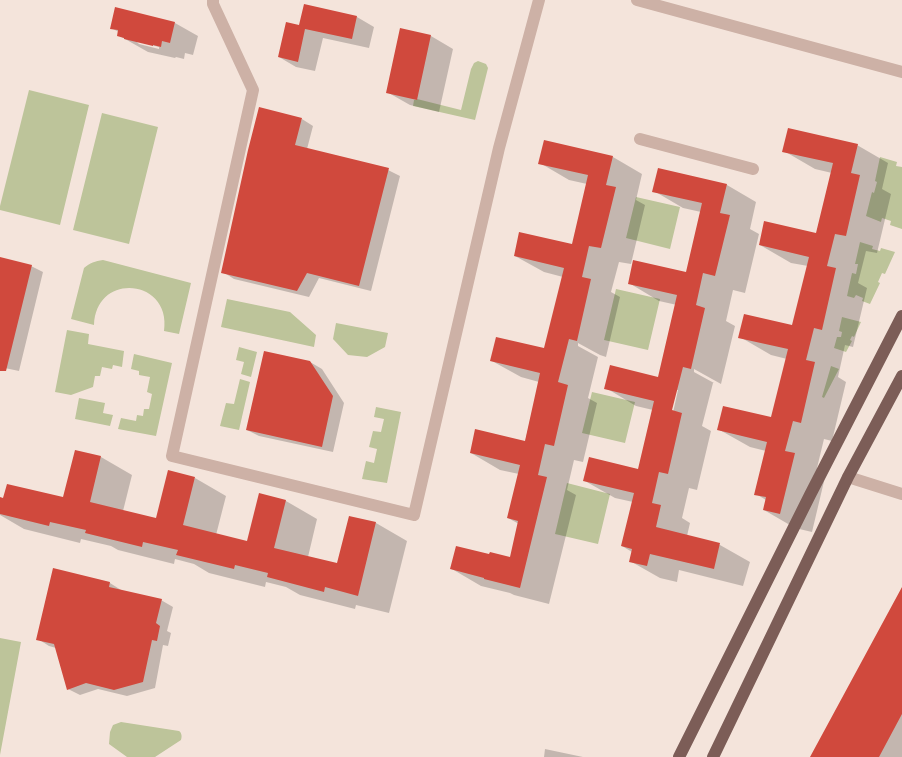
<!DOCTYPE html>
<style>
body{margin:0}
canvas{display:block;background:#f4e4db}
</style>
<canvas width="902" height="757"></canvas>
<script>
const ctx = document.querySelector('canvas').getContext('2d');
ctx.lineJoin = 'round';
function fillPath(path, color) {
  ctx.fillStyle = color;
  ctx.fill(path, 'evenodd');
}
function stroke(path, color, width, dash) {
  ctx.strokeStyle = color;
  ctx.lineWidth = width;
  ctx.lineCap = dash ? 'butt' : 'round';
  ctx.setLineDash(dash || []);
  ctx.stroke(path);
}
fillPath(new Path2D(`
 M478,61L486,64L488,68L475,120L413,106L414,100H417V99L461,110L471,69L474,63Z
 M29,90L89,105L60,225L0,210V206Z
 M102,113L158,127L129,244L73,230Z
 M880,157L897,162L896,166L902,167V229L890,225L891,221L882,218L881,222L866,216L872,192L874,193L877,182L875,181Z
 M636,197L680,207L670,249L626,238Z
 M860,242L873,246L872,249L880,251L881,248L895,252L885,274L882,273L878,282L880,283L870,304L862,301L863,298L856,295L854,298L847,296L852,273L856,274L858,264H855Z
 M103,260L191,283L179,334L164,331C172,279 96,271 94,325L71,319L84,268C90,263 95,261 103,260Z
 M616,289L660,299L648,350L604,340Z
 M227,299L290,312L316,335L314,347L221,327Z
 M842,317L861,322L854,337L852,336L850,340L852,341L846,352L834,348L837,337H841L842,332L839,331Z
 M336,323L388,333L385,347L367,357L348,355L333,339Z
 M67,330L89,334L88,344L124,351L122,367L113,365L112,369L102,367L100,376H95L93,387L71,395L55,392Z
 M239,347L257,352L251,377L241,374L244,362L236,360Z
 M134,354L172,363L156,436L118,429L121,418L136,421L137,415L143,416L144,409H149L152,394L147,392L150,377L139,375V371L131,369Z
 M831,366L839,369L824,398L822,397Z
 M240,379L250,382L239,430L220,426L226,403L234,404Z
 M592,392L635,402L625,443L582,433Z
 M79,398L105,403L103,413L113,415L110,426L75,419Z
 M376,407L401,412L387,483L362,479L366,461L374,463L377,449L369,447L373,431L381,432L384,419L374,417Z
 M567,483L610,494L598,544L555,534Z
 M0,638L21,642L0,755Z
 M121,722L179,731C182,733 182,737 181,740L155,757H127L109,744L110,732L113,725Z`), '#bdc49a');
fillPath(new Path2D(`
 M305,5L357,17L374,27L369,48L323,38L315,71L296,67L279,57L300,26Z
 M116,9L175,23L198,36L193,55L185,53L184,59L176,57L175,58L148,52L118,35L119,32L111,28ZM136,41L159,47V49L139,44Z
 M401,30L431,36L453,49L439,112L410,105L387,92Z
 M302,119L313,126L307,149L388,170L400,176L371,291L319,278L309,297L234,279L223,272Z
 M857,145L888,163L882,189L891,194L877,253L866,251L858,283L867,288L853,347L845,345L838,377L846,382L832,441L824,439L817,468L826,473L812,532L795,528L764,510L766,500L756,494L766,451L750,447L718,429L772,419L787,359L771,355L740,337L793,327L808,266L791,263L760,245L817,235L832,173L815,169L784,151Z
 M613,157L642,174L636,200L645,205L631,264L619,262L611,292L620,297L606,357L600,355L578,343V346L598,357L588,398L597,403L583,462L574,460L567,490L576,495L549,604L514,595L510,593L481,586L452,569L510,559L519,524L508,518L519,474L500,470L471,453L525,442L539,382L521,377L492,361L545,350L563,277L544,272L515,256L573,246L587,184L569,180L540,163Z
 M727,185L756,202L750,229L759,234L745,293L733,290L726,321L735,326L721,384L694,369V372L714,383H713L702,426L711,431L697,490L689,488L682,518L690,523L687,536L720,545L750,562L743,586L679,570L677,582L660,578L630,561L632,552L622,546L633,502L615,498L585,481L639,470L653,410L636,406L606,388L659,378L677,305L659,301L629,283L687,274L701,212L683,208L654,191ZM676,390H678L672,417L670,416Z
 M0,258L31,266L43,272L19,371L0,367Z
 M310,362L322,369L344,403L333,452L259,436L247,430Z
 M76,451L101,457L132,475L123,511L157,520L195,478L226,496L216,535L248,543L260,494L286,501L317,519L308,557L338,565L350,517L376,523L407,541L389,613L356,605L355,609L300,595L286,587L266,582L265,587L209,573L194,564L175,559L174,564L118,550L111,546L81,539L80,543L24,529L0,515V499H64Z
 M54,570L110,583L121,590V591L161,600L173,607L167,631L171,633L168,646L163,645L155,688L127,696L98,689L80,695L68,689L56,648L49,646L38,639Z
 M902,588V757H814Z
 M545,749L583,757H544Z`), '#0003');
fillPath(new Path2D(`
 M304,4L357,16L352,39L305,29L298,62L278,57L286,22L299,25Z
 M115,7L175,22L170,43L162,41L161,47L153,45V46L124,39V38L117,36L118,30L110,29Z
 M400,28L431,35L417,100L386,93Z
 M259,107L302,118L295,145L389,168L359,286L307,273L297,291L221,273L248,150Z
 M788,128L858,144L851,173L860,175L846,236L835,234L827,266L836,268L822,330L814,328L806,360L815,362L801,423L793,421L785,451L795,453L780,514L763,510L766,497L754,495L767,442L717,430L723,406L771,417L788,349L738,338L744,314L792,325L809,257L759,245L764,221L816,233L833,163L782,152Z
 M544,140L613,156L606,185L616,187L601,248L589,246L582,277L591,279L577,341L569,339L558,382L568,385L554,446L545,444L538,475L547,477L520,588L484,579V578L450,569L456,546L489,554L490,552L510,557L518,521L507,518L520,465L470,453L475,429L525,441L540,373L490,361L496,337L544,348L564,268L514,256L519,232L572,244L588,175L538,164Z
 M658,168L727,184L720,213L730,215L715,276L703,273L696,305L705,308L691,369L683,367L672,410L682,413L668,474L659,472L652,503L661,505L656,527L720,543L714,569L650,554L647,566L629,562L632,549L621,546L634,493L583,481L589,457L638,469L654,401L604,389L610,365L658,377L677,295L628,284L633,260L686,272L702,203L652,192Z
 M0,257L32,265L6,371H0Z
 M264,351L310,361L333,396L322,447L246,430Z
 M75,450L101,456L90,502L156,518L168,470L195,477L183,525L247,541L259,493L286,500L274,548L337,563L349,516L376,522L358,596L325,587L324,592L267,577L268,573L235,565L234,569L176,555L178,550L143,542L142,547L85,533L86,530L50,522L49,526L0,514V497L3,498L7,484L63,497Z
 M53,568L110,582L109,587L162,599L156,623L160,626L157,641L152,640L143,682L114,690L86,683L67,690L54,644L36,640Z
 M902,587V714L879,757H810Z`), '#d0493d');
stroke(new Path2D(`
 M213,0V4L253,90L172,456L414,515L499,148L539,0
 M637,0L902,72
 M640,139L753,169
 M848,477L902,494`), '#cdb1a6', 12);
stroke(new Path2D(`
 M679,757L810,495L902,316
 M713,757L848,477L902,376`), '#7c5d57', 12);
</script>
